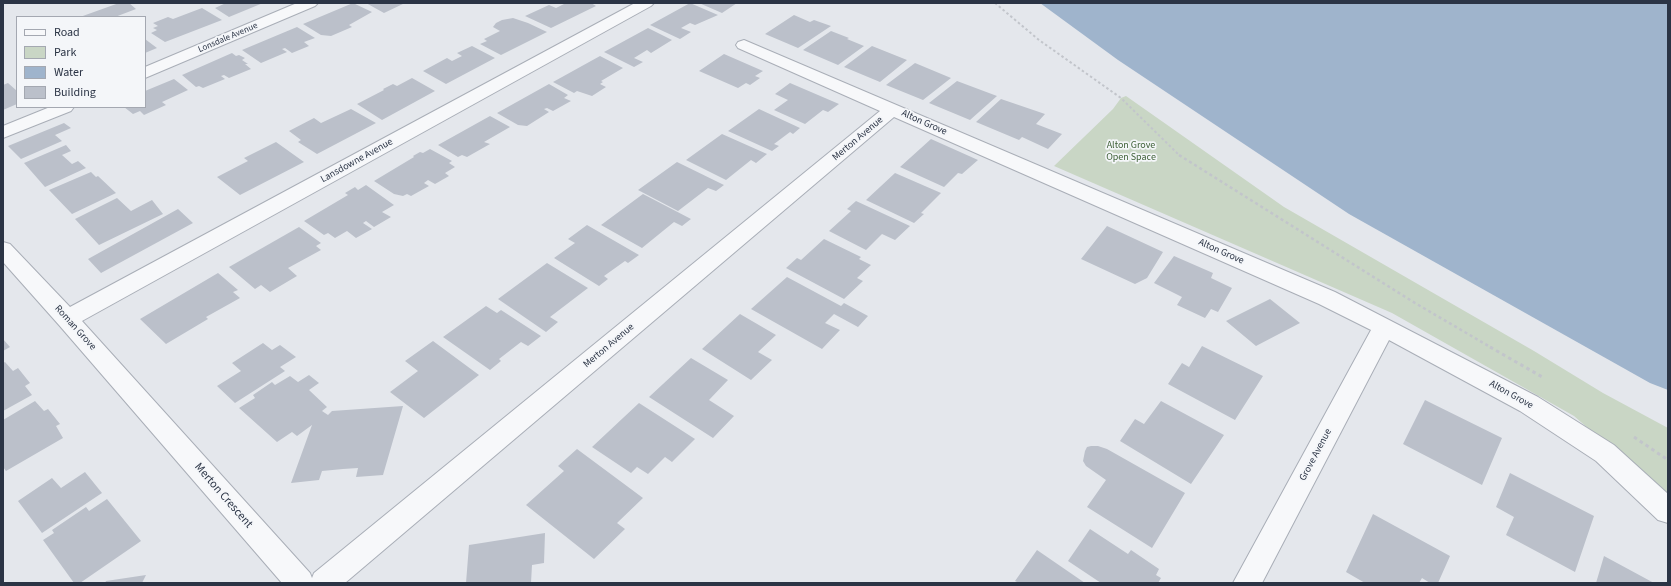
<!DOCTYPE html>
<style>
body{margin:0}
#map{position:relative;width:1671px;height:586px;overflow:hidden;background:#e4e7ec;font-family:"Source Sans 3",sans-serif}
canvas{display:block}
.frame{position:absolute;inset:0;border:4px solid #2b3445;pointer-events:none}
.legend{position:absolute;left:16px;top:16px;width:130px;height:92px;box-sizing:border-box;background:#f4f6f9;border:1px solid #a4a8b1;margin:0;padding:5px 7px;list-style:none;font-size:12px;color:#2b3445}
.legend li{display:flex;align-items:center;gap:8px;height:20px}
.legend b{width:20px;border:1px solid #a4a8b1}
</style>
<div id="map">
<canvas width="1671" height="586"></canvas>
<div class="frame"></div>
<ul class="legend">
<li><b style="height:5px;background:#f7f8fa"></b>Road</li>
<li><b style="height:11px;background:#c9d6c5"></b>Park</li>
<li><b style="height:11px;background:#9fb4cc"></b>Water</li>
<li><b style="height:11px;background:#bbc0ca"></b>Building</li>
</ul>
</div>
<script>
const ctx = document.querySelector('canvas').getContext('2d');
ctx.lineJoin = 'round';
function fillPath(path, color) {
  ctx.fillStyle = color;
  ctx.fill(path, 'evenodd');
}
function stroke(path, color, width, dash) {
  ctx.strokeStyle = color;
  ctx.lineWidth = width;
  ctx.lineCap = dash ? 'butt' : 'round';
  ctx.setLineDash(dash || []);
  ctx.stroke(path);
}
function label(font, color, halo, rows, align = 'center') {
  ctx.font = font + ' "Source Sans 3",sans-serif';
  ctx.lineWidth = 3.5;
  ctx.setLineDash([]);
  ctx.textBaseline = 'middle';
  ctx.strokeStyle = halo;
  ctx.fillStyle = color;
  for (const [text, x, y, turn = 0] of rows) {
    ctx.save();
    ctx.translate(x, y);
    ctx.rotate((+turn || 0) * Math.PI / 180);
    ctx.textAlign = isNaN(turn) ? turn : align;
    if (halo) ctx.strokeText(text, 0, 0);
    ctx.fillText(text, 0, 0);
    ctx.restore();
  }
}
fillPath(new Path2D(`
 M1126,96L1284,207L1534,351L1603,393L1668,428V498L1574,416L1392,313L1054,166L1113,109L1121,98Z`), '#c9d6c5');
fillPath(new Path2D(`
 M1040,3H1668V390L1650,383L1349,214L1118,60Z`), '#9fb4cc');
fillPath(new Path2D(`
 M119,3H129L136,9L115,17H80Z
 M226,3H263L229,17L215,8Z
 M353,3L372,12L349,25L352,27L331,36L321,35L303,24Z
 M366,3H405L384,13Z
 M566,3H591L596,6L551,28L525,16L549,5L556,8Z
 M690,3L718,15L695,25L690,23L681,28L691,32L680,39L650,25Z
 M699,3H737L722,13Z
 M202,8L222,20L165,42L151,33L157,30L153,28L158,26L153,23L168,17L173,19Z
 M794,15L810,22L814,20L831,26L798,48L765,34Z
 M513,18L528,23L547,32L501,55L480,44L487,41L484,39L500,31L493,27L496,23L502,20Z
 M297,27L315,38L304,42L309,46L292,53L285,48L282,49L287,52L261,63L242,50Z
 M648,28L672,40L651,53L647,50L634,58L643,62L634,67L604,52Z
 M831,31L849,38L847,39L864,46L838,65L803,50Z
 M145,39L157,48L145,53Z
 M472,46L495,58L446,84L423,71L447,58L452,61L462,56L457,53Z
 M872,46L907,60L880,82L844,67Z
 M232,53L236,56L239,55L245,58L242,60L248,64H245L251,69L229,78L224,75L221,76L225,79L203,88L199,86L196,87L182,75Z
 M724,54L763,71L755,76L760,78L750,85L746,83L738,88L699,71Z
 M600,56L623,68L601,81L603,82L600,84L606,87L592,96L577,91L574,93L553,82Z
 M915,63L951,78L923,100L886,85Z
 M412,78L435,91L382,120L357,104L384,90L383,89L393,84L397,86Z
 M174,79L188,90L162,102L166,105L144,115L140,111L133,114L124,107H145V91Z
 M957,81L997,96L970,120L929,103Z
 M8,83L17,91V104L3,110V85Z
 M790,83L839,104L828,112L823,110L805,124L774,110L788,100L775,94Z
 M549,84L568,95L564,98L571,101L553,111L547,108L544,109L549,112L527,126L518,125L497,113Z
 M1001,99L1045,114L1036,124L1062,134L1048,149L1022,137L1019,140L976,122Z
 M351,109L376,123L317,154L298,142L301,140L289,131L314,118L321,123Z
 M759,109L800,128L793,134L790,132L774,144L779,146L772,151L728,131Z
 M490,116L510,127L484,142L490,144L467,157L462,155L458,157L438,145Z
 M64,123L71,128L55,135L62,141L21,159L8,146Z
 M722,134L767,154L756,163L751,160L726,180L686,160Z
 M931,139L978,160L962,174L958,173L944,187L900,167Z
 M276,142L304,162L240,195L217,177L248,161L244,158Z
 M66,145L71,151L62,155L72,164L78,161L86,168L45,187L24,163Z
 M430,149L452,161L449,163L455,167L445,173L449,176L435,184L428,180L424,183L429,186L411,196L407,194L403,196L394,194L374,181L414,157L413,156L420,152L423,153Z
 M677,162L724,185L716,191L708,188L678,211L638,190Z
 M91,172L96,177L98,176L116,193L72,214L49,190Z
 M895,173L941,193L921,213L924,214L914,223L866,200Z
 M366,185L394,205L382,212L391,217L374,227L366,221L363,223L372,229L356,238L347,231L335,238L328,233L324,235L304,221L348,195L345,193L355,187L358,190Z
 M643,194L691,219L682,226L674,222L642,248L601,225Z
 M117,198L131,211L152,200L163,214L99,245L75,219Z
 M856,201L910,226L895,240L882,234L866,250L829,231L851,211L847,209Z
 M178,209L193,223L101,273L88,259Z
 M587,225L639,255L628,263L625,261L604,276L608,279L599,286L554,258L575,243L568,239Z
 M1107,226L1163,252L1147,278L1135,284L1081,259Z
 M299,227L321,243L316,246L321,250L288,268L297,276L270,292L261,285L255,289L229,267Z
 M824,239L861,257L859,259L871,265L857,278L863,281L844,299L786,268L797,258L801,260Z
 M1174,256L1213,273L1211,278L1232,288L1218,312L1211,309L1205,318L1177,305L1182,297L1154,283Z
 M547,263L588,288L550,317L558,322L546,332L498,299Z
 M218,273L238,290L233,292L240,298L206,317L208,319L166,344L140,319Z
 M787,277L841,306L844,303L868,316L858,327L834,314L825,323L840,330L822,349L751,309Z
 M1270,299L1300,323L1256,346L1226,321Z
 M486,306L497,313L501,310L541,336L528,346L521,342L499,359L501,361L490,370L443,337Z
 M740,314L776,335L758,352L772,360L751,380L702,349Z
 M3,339L10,347L3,351Z
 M433,341L479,375L424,418L390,392L418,371L405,361Z
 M263,343L272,350L280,345L296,357L280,367L285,371L235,403L217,386L241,371L232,363Z
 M1202,346L1263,376L1235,420L1168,384L1182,363L1189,367Z
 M691,358L728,380L709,400L734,416L713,438L649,397Z
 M5,362L13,371L18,368L30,383L25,386L32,395L3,411V363Z
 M309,375L319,383L309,390L327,407L322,411L328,415L332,411L403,406L383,475L356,477L358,468L343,469L322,471L319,480L291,483L312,425L297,436L292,432L277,442L239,408L255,398L253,395L272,382L275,385L290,376L298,382Z
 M1425,400L1502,438L1482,485L1403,444Z
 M35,401L44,411L48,409L60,424L56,426L63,438L6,471L3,467V420Z
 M1161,401L1224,435L1191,484L1120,441L1135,419L1144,424Z
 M639,403L695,439L672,462L665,457L648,474L637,467L631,473L592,447Z
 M1091,446H1098L1107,449L1185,493L1152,548L1087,507L1106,480L1086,466L1083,461L1085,451L1087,447Z
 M577,449L643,498L617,523L625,529L594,559L526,505L564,471L558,466Z
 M85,472L102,493L42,533L18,501L52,478L61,488Z
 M1510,473L1594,516L1575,572L1506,535L1514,517L1496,507Z
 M107,499L141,541L80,583H74L43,540L54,533L52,530L86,507L89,511Z
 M1373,514L1450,556L1438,583H1430L1422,578L1419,583H1365L1346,572Z
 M1090,529L1128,554L1131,550L1159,569L1156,575L1161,578L1158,583H1101L1068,561Z
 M545,533L544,563L532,565L531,583H466L469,545Z
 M1037,550L1085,583H1019L1015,581Z
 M1604,556L1654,583H1596Z
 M146,575L142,583H105L106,581Z`), '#bbc0ca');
const minor = new Path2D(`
 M297,3H318L315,6L145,78V67Z
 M635,3H654L651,6L82,321L310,573L312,578L314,573L880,111L738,48L736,45L738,42L744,40L1335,292L1538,397L1614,445L1668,494V523L1658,520L1596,461L1520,411L1389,340L1262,583H1233L1371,330L1319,304L894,117L345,583H282L59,325L3,262V242L10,244L70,307Z
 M50,107H74L71,111L3,138V126Z`);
stroke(minor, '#a9aeb7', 2);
stroke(new Path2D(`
 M995,3L1039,40L1121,98L1180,156`), '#c2c5cb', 2, [2.5, 2.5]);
stroke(new Path2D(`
 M1179,155L1415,303L1492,348`), '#c2c5cb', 2.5, [3, 3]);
stroke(new Path2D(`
 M1490,347L1544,378
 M1634,437L1668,460`), '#c2c5cb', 3, [3.5, 3.5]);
fillPath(minor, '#f7f8fa');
label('9px', '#2b3445', '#f4f6f9', [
 ["Lonsdale Avenue",228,38,-23]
]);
label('10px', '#2b3445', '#f4f6f9', [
 ["Alton Grove",924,123,24],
 ["Merton Avenue",858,139,-40],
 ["Lansdowne Avenue",357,161,-29],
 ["Alton Grove",1221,252,24],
 ["Roman Grove",75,328,48],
 ["Merton Avenue",609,346,-40],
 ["Alton Grove",1511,395,29],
 ["Grove Avenue",1316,455,-62]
]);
label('10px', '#3f6138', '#f4f6f9', [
 ["Alton Grove",1131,146],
 ["Open Space",1131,158]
]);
label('12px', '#2b3445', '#f4f6f9', [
 ["Merton Crescent",223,496,49]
]);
</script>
